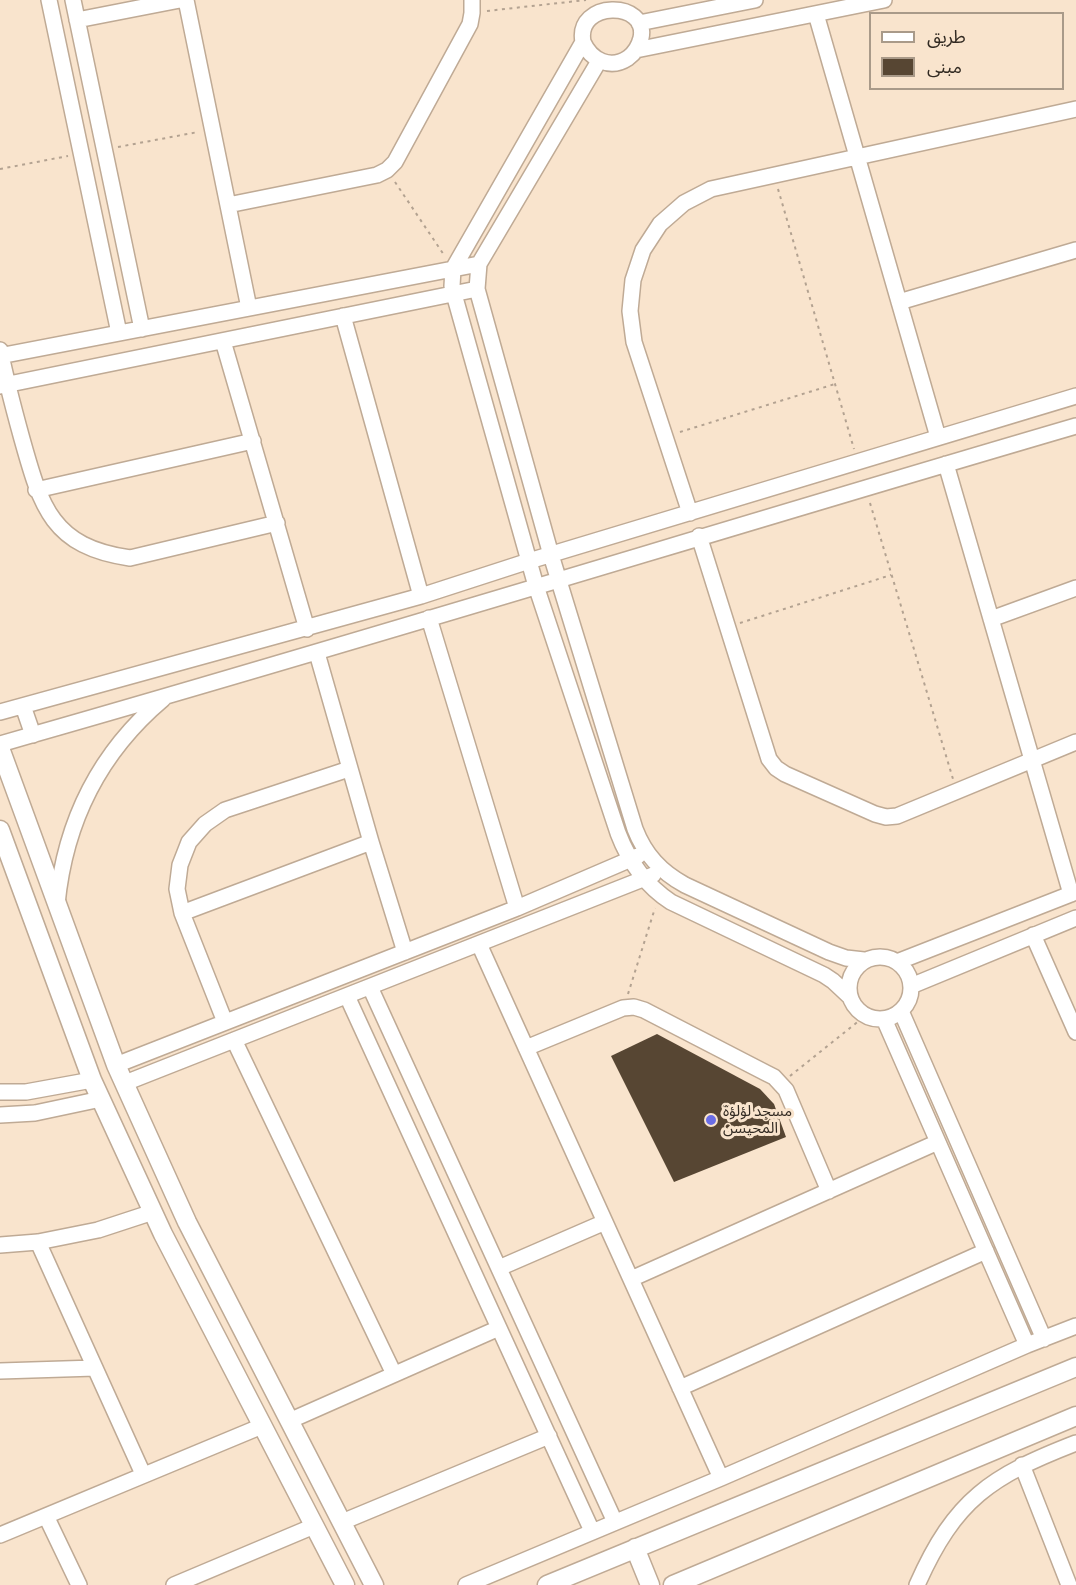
<!DOCTYPE html>
<meta charset="utf-8">
<style>
body{margin:0}
#map{position:relative;width:1076px;height:1585px;overflow:hidden;background:#f9e4cd;font-family:Barlow,"Noto Sans Arabic",sans-serif}
canvas{display:block}
.legend{position:absolute;left:869px;top:12px;width:195px;height:78px;box-sizing:border-box;background:#f9e4cd;border:2px solid #a99a89;margin:0;padding:8px 10px;list-style:none;font-size:18px;color:#322a22}
.legend li{display:flex;align-items:center;gap:12px;height:30px}
.legend b{width:30px;border:2px solid #a99a89}
</style>
<div id="map">
<canvas width="1076" height="1585"></canvas>
<ul class="legend">
<li><b style="height:8px;background:#fff"></b>طريق</li>
<li><b style="height:16px;background:#574633"></b>مبنى</li>
</ul>
</div>
<script>
const ctx = document.querySelector('canvas').getContext('2d');
ctx.lineJoin = 'round';
function fillPath(path, color) {
  ctx.fillStyle = color;
  ctx.fill(path, 'evenodd');
}
function stroke(path, color, width, dash) {
  ctx.strokeStyle = color;
  ctx.lineWidth = width;
  ctx.lineCap = dash ? 'butt' : 'round';
  ctx.setLineDash(dash || []);
  ctx.stroke(path);
}
function label(font, color, halo, rows, align = 'center') {
  ctx.font = font + ' Barlow,"Noto Sans Arabic",sans-serif';
  ctx.lineWidth = 6;
  ctx.setLineDash([]);
  ctx.textBaseline = 'middle';
  ctx.strokeStyle = halo;
  ctx.fillStyle = color;
  for (const [text, x, y, turn = 0] of rows) {
    ctx.save();
    ctx.translate(x, y);
    ctx.rotate((+turn || 0) * Math.PI / 180);
    ctx.textAlign = isNaN(turn) ? turn : align;
    if (halo) ctx.strokeText(text, 0, 0);
    ctx.fillText(text, 0, 0);
    ctx.restore();
  }
}
fillPath(new Path2D(`
 M657,1034L760,1089L774,1104L786,1137L674,1182L611,1056Z`), '#574633');
const minor = new Path2D(`
 M49,0L119,333
 M73,0L142,329
 M186,0L249,308
 M816,14L938,437
 M77,20L180,0
 M639,23L755,0
 M583,42C591,60 610,70 628,58C635,53 639,46 641,38C649,0 575,0 583,42L453,269L452,286L454,294L536,586L618,833C629,862 645,885 671,902L824,975L833,981L849,996
 M636,50L884,0
 M599,61L479,264L477,289L551,555L635,829C645,855 661,872 685,885L829,952L846,958L864,960
 M228,205L377,175L387,170L395,162L470,24L472,13V0
 M899,302L1076,250
 M343,316L421,596
 M223,341L307,629
 M0,350C6,380 14,410 22,439C41,507 52,547 130,558L277,523
 M0,356L479,264
 M0,386L477,289
 M946,464L1071,894
 M36,490L253,441
 M690,513L634,342L630,311L633,280L643,250L660,224L684,203L711,189L1076,109
 M699,536L769,759L776,768L785,774L875,814L886,817L897,816L1076,742
 M429,618L517,908
 M991,619L1076,588
 M317,653L371,842L405,952
 M23,706L33,735
 M0,712L421,596L529,561L1076,396
 M0,744C360,642 717,531 1076,426
 M57,904C65,822 100,752 163,699
 M182,913L371,842
 M1033,935L1076,1032
 M479,944L721,1478
 M849 988a31 31 0 1 1 62 0a31 31 0 1 1-62 0Z
 M897,962L1076,892
 M911,986L1076,918
 M370,987L615,1522
 M347,996L592,1531
 M901,1011L1044,1339
 M884,1019L1027,1345
 M225,1022L182,913L177,889L180,865L189,842L205,824L225,810L349,769
 M234,1040L394,1374
 M526,1048L623,1008L634,1007L644,1010L766,1073L774,1077L786,1090L829,1191
 M116,1065L517,908L638,856
 M125,1083L653,875
 M0,1092H26L92,1080
 M0,1115L35,1113L101,1099
 M38,1242L143,1474
 M0,1245L38,1242L98,1230L153,1212
 M499,1268L605,1222
 M631,1279L938,1142
 M0,1371L95,1368
 M680,1388L986,1251
 M289,1421L499,1328
 M1022,1465L1069,1585
 M46,1516L79,1585
 M342,1522L549,1436
 M0,1535L262,1426
 M174,1585L314,1526
 M466,1585L721,1478L1027,1345L1076,1326
 M917,1585C955,1499 991,1476 1076,1443`);
const tertiary = new Path2D(`
 M0,748L116,1065L187,1222L374,1585
 M0,830L92,1080L163,1234L345,1585
 M635,1548L650,1585
 M547,1585L1076,1367
 M673,1585L1076,1416`);
stroke(minor, '#bfaa95', 18);
stroke(tertiary, '#bfaa95', 21);
stroke(new Path2D(`
 M487,11L586,0
 M118,147L198,132
 M0,169L68,156
 M395,182L444,255
 M778,189L854,449
 M680,432L835,384
 M870,503L953,779
 M740,623L891,575
 M628,994L655,908
 M790,1076L865,1016`), '#b3a291', 2, [3, 4.5]);
stroke(minor, '#fff', 15);
stroke(tertiary, '#fff', 18);
for (const [x, y, r, color] of [
 [711,1120,6,"#6a6de6"]
]) {
  const dot = new Path2D();
  dot.arc(x, y, r, 0, 2 * Math.PI);
  ctx.fillStyle = color;
  ctx.fill(dot);
  stroke(dot, '#f9e4cd', 2);
}
label('15px', '#322a22', '#f9e4cd', [
 ["مسجد لؤلؤة",723,1111],
 ["المحيسن",723,1128]
], 'left');
</script>
